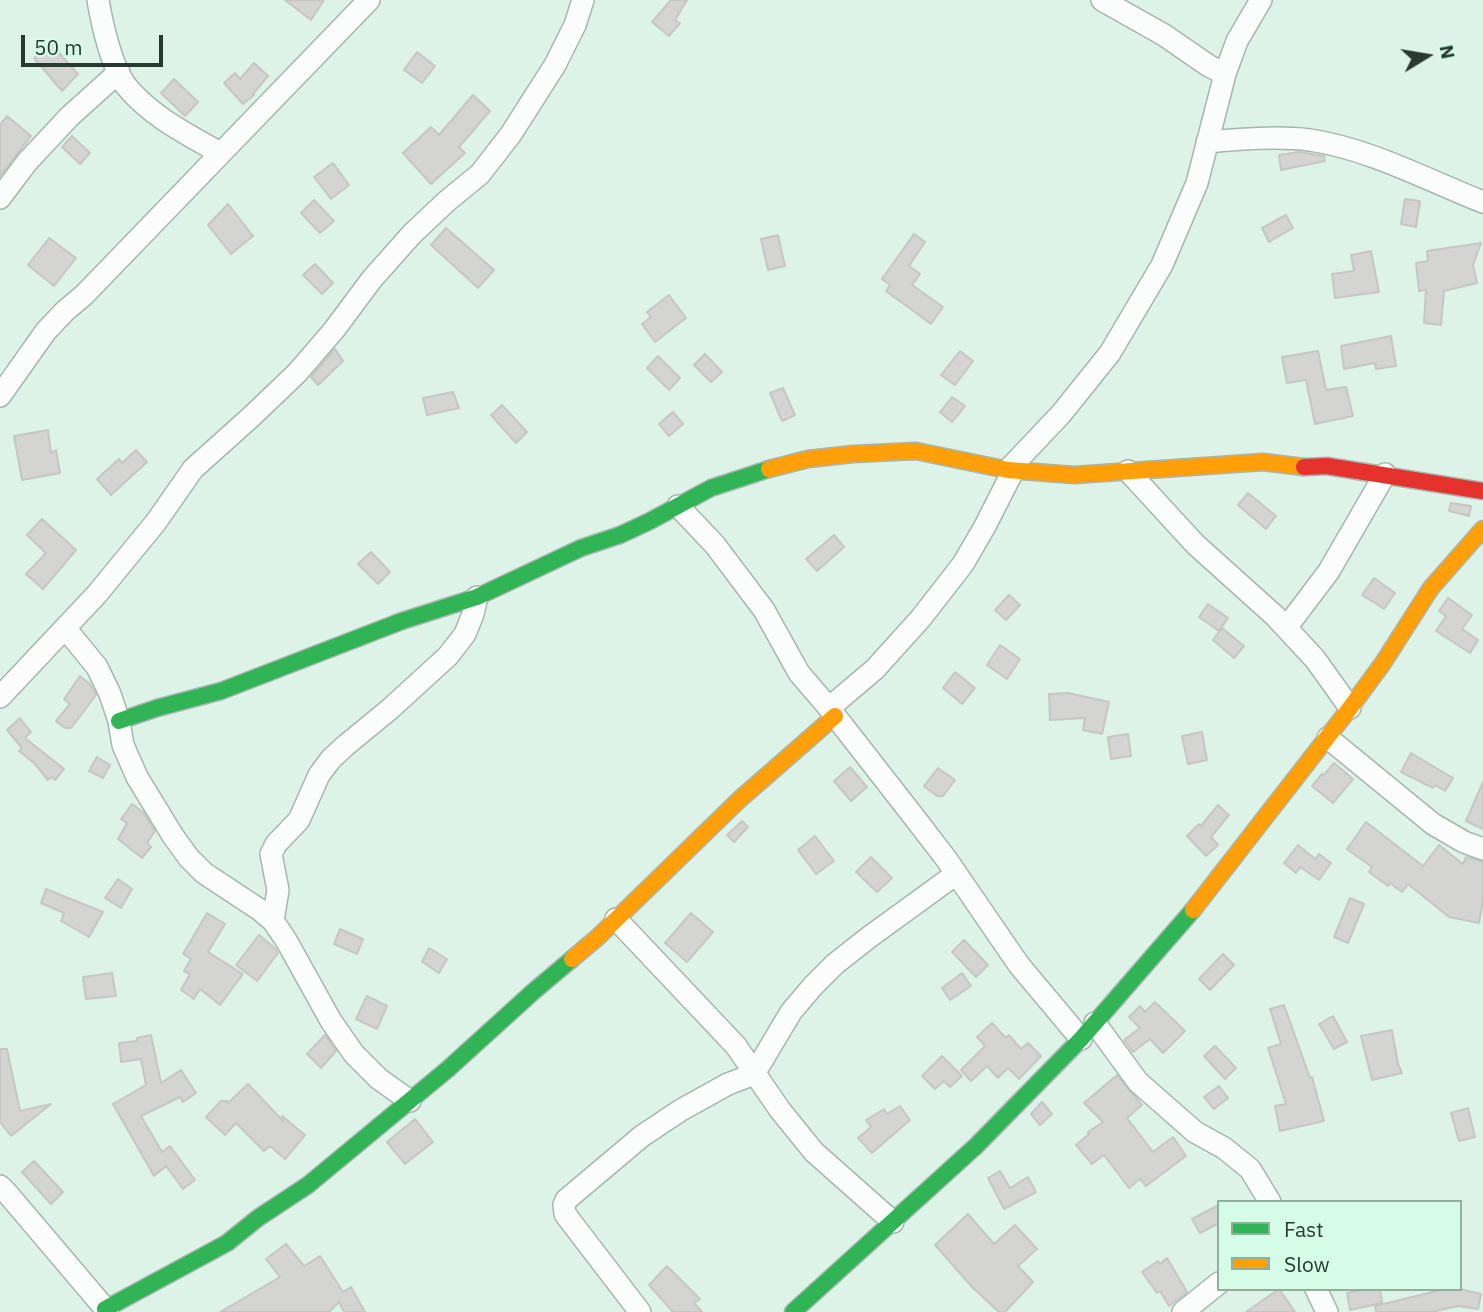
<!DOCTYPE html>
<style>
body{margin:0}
#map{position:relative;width:1483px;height:1312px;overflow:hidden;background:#def3e8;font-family:"IBM Plex Sans",sans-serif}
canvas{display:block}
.legend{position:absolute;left:1217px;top:1200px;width:245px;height:91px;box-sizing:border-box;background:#d5fce7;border:2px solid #91ae9e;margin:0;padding:9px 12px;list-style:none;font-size:21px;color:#2a3931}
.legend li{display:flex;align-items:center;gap:14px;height:35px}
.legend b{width:35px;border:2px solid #91ae9e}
.north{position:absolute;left:1392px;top:21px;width:70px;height:70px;-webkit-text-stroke:5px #d5fce7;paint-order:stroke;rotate:79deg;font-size:19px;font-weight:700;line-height:28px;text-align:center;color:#2a3931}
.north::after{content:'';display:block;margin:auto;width:24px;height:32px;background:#2a3931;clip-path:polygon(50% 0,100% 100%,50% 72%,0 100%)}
.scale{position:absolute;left:21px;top:35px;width:142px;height:32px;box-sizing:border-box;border:4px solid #2a3931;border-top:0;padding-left:9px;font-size:21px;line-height:24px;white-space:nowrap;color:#2a3931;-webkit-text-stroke:5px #d5fce7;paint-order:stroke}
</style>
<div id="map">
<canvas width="1483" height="1312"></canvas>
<ul class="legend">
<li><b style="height:9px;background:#30b455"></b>Fast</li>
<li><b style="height:9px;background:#ff9f0a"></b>Slow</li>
</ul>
<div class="north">N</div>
<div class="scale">50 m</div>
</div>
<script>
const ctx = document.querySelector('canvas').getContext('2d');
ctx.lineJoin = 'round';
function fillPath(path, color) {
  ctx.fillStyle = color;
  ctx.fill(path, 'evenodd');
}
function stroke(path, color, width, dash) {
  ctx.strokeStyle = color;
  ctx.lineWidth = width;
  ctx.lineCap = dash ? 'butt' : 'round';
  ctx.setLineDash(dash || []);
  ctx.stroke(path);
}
const building = new Path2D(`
 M285,0H324L311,20Z
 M671,0H687L675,20L680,23L669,36L652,22Z
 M51,44L78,74L62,91L34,58Z
 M417,52L435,66L422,83L404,70Z
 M254,63L268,76L253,94L254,95L243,104L224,83L235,73L240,79Z
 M174,79L198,102L185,116L161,93Z
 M473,95L490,111L459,147L465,153L431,184L403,153L431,127L439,135Z
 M7,116L31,136L0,176V125Z
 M72,136L90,153L80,164L62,147Z
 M1299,152L1324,156L1325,161L1281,170L1279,155Z
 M333,163L349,185L331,199L314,177Z
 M1405,199L1420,201L1416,227L1401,224Z
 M314,200L334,221L320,233L301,213Z
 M228,204L253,236L231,254L208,225Z
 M1286,215L1293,228L1269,242L1262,228Z
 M446,228L494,270L478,288L431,245Z
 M914,234L925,242L909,266L920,274L912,285L943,307L931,324L886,291L890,285L882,279Z
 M778,235L785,266L768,270L761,239Z
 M49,238L76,258L54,286L28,265Z
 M1481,243L1473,265L1477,283L1444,291L1441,325L1424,323L1426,290L1419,291L1416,263L1428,261L1427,251Z
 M1371,251L1379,292L1335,298L1332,274L1354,271L1351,255Z
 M315,264L333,283L322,294L303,275Z
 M669,295L686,318L655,342L642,324L651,317L647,312Z
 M1391,336L1396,366L1376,369L1375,363L1344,369L1341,346Z
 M335,349L343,361L318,385L311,377Z
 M960,351L973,361L955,385L941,375Z
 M1318,351L1326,390L1346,387L1353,416L1315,424L1306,380L1287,383L1282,357Z
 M705,354L722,372L711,382L694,365Z
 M658,356L680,378L669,390L647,368Z
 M783,388L795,415L782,421L770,393Z
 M453,392L459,408L427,415L423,398Z
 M952,397L965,406L952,422L940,412Z
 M502,405L527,432L516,443L491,415Z
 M673,412L683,424L669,436L659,424Z
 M48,430L51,453L56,450L60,473L22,480L14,436Z
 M136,450L147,462L111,495L97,479L119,459L122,463Z
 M1248,493L1276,516L1266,529L1238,505Z
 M1451,503L1471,506L1469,516L1449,511Z
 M42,519L76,550L43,589L26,574L46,553L27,535Z
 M834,535L844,547L817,571L806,559Z
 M371,552L390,572L378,584L358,564Z
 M1374,578L1395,593L1384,609L1362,595Z
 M1009,595L1020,605L1006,620L995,610Z
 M1448,598L1472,615L1462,629L1478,640L1470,653L1436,631L1446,616L1439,611Z
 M1208,604L1228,618L1219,631L1199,617Z
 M1222,628L1244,646L1234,658L1213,640Z
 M1000,645L1020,659L1007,679L987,665Z
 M955,672L975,688L962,704L943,688Z
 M80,676L90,684L96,695L71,728H65L56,721L70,704L64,699Z
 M1068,693L1109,702L1102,734L1083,730L1085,718L1050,720L1049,694Z
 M20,718L31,732L25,738L64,769L55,780L52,777L48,780L34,763L19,751L22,748L7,730Z
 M1202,732L1207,760L1188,764L1182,736Z
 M1128,734L1131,756L1111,759L1108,737Z
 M1411,753L1453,778L1445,791L1435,785L1433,788L1401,772Z
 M97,757L110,765L103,778L89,771Z
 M1334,763L1353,779L1333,803L1312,786L1322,774L1323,776Z
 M850,767L867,787L851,801L834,781Z
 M938,768L955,780L943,796H937L924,786Z
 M1483,782V829L1466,821Z
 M132,804L143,812L155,831L147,843L151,847L142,858L118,839L127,823L121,819Z
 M1218,805L1229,815L1211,837L1218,845L1206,856L1187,836L1199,824L1201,826Z
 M742,821L748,827L734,842L727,835Z
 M1366,822L1423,866L1439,845L1463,864L1466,857L1483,862V901L1479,923L1449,917L1408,884L1402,892L1390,883L1388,886L1369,872L1372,867L1347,849Z
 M815,836L834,861L816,874L798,850Z
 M1298,845L1315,859L1319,854L1331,863L1319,880L1300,867L1296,873L1284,863Z
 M871,857L892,878L877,892L856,872Z
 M118,879L132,889L121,908L105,898Z
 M46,889L103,912L89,937L61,921L64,913L41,903Z
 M1350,898L1364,904L1348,943L1334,937Z
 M207,913L225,924L208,952L243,974L220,1005L200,989L194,999L181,990L190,974L184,971L191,959L183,954Z
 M691,913L713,932L687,962L665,943Z
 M340,929L363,939L357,954L334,944Z
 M259,935L275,948L278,953L257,981L236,965Z
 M964,940L988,965L976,977L952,952Z
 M429,948L447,959L439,973L422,962Z
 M1223,954L1234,965L1210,990L1199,979Z
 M112,973L116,996L86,999L83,977Z
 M962,973L971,986L950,1000L942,988Z
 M367,996L387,1006L377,1029L356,1019Z
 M1155,1002L1185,1031L1163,1053L1150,1039L1133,1052L1124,1040L1140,1028L1129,1017L1140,1006L1145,1012Z
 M1284,1005L1310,1078L1312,1077L1324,1121L1280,1131L1275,1106L1286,1104L1268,1048L1281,1044L1270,1009Z
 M1333,1016L1347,1042L1334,1049L1319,1024Z
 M992,1023L1006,1038L1009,1035L1021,1049L1028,1043L1041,1056L1019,1079L1008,1068L998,1078L987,1066L971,1081L961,1070L985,1046L977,1037Z
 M1392,1030L1398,1064L1402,1073L1372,1080L1361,1036Z
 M151,1035L161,1083L181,1070L196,1093L183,1102L180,1097L141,1116L162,1152L170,1146L195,1180L183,1189L166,1166L154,1176L113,1104L146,1085L141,1059L121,1062L119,1043L137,1041V1038Z
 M325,1035L336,1051L321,1068L307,1054Z
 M1215,1046L1236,1068L1225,1079L1204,1056Z
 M0,1049H7L20,1111L51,1104L11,1136L0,1122Z
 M942,1056L962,1076L950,1087L944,1081L935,1089L922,1076Z
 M1117,1075L1142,1105L1127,1118L1153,1152L1173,1137L1186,1156L1146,1186L1140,1179L1129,1188L1104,1155L1092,1164L1076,1145L1089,1134L1088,1132L1103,1122L1084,1103Z
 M248,1084L283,1121L282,1116L305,1135L285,1159L270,1146L264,1151L236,1123L225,1135L206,1117L221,1101H227L228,1103Z
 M1219,1086L1228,1098L1214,1109L1204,1097Z
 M1042,1102L1052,1114L1040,1125L1031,1114Z
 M900,1106L910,1120L872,1153L858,1138L871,1127L866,1120L884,1109L887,1114Z
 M1468,1108L1475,1137L1459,1141L1451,1113Z
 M415,1119L433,1142L405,1164L387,1142Z
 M34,1161L63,1192L51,1204L22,1172Z
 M1000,1171L1010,1188L1028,1177L1036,1192L1004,1209L988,1178Z
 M1219,1205V1223L1200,1233L1192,1219Z
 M968,1214L994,1244L1015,1225L1037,1249L1018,1266L1033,1282L1005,1312H999L973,1288L935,1245Z
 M286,1244L304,1266L320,1256L343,1292L351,1287L365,1312H344L339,1302L329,1312H220L280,1277L266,1259Z
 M1167,1258L1187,1292L1169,1306L1160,1291L1157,1293L1142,1272L1158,1261L1160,1264Z
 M667,1266L700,1299L694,1303L702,1312H673L649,1285Z
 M1279,1289L1295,1312H1246Z
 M1366,1289H1380L1382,1303L1350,1310L1347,1293Z
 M1445,1289H1460L1481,1294L1478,1309L1458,1306L1432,1312H1376L1375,1306Z`);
fillPath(building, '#d4d5d2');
stroke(building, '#c6c7c4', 2);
const street = new Path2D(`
 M98,0C102,24 112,69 127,87C152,117 187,134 220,153
 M1102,0L1164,35L1209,66L1225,74
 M1207,142C1241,139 1276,136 1310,140C1370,149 1427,180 1483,202
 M0,198L27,162L70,116L119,72
 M0,396L46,331L65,311L84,295L369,0
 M1008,470L1061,414L1110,353L1162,265L1197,183L1225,74L1237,41L1261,0
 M1128,471L1195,544L1275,616L1315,659L1350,708
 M678,506L715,545L764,610L799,673L829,708L914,817L947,860L1019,965L1081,1039
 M65,628L97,667L110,694L119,721L123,745L137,777L173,836L189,858L204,873L260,910L273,921L286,940L331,1021L354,1054L379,1079L410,1101
 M1286,628L1329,571L1385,474
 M0,697L97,594L156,522L193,469L252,416L297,373L334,330L372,279L412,234L447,201L480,174L511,134L555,65L575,25L583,0
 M829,708L875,669L921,618L963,564L984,528L1013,471
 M1328,738L1433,824L1464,842L1483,849
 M616,919L736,1046L780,1110L814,1152L893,1222
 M273,921L278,890L271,854L276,844L299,820L319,775L331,759L345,746L390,709L448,656L465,634L473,614L477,597
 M1095,1023L1138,1082L1195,1132L1224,1148L1250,1169L1270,1202
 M0,1186L7,1193L108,1312
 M1316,1289L1327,1312
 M640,1312L565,1214L564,1205L566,1200L642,1136L681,1110L728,1084L754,1074L791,1012L813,986L835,964L868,938L956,874
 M1183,1312L1219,1283`);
const fast = new Path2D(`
 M119,721L157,708L221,691L402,621L477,597L581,548L620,535L650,521L711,488L769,469
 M105,1309L227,1243L258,1218L308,1185L448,1069L534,991L572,959
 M793,1312L976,1146L1081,1039L1193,910`);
const slow = new Path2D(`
 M769,469L808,459L853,454L916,451L1008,470L1074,475L1263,462L1304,467
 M1193,910L1350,708L1383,663L1431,588L1483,529
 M572,959L598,937L739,800L835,716`);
const jam = new Path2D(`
 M1304,467L1327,466L1483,491`);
stroke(street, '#a6b6ae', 24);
stroke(fast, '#a6b6ae', 19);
stroke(slow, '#a6b6ae', 19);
stroke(jam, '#a6b6ae', 19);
stroke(street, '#fafdfc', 21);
stroke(fast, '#30b455', 16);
stroke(slow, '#ff9f0a', 16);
stroke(jam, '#e5322d', 16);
</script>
